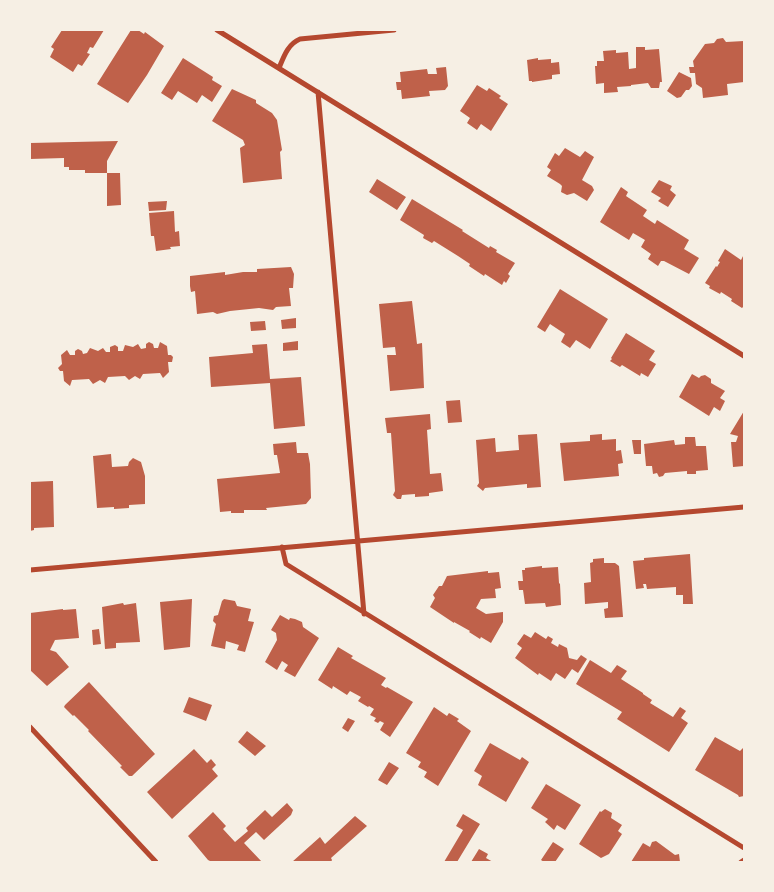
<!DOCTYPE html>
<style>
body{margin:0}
#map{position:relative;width:774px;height:892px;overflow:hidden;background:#f6efe4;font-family:"PT Sans Narrow",sans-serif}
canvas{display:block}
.frame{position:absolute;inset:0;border:31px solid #f6efe4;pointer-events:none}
</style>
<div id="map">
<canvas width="774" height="892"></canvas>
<div class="frame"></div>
</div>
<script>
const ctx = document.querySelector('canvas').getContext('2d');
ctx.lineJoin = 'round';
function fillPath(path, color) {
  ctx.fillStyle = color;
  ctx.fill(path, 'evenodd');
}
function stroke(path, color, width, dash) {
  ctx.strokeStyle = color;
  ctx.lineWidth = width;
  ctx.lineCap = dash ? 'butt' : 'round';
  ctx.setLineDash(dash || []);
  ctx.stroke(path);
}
fillPath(new Path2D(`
 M62,30H104L93,48L90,47L87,53L90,54L82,66L78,64L73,72L50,57L54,49L51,47Z
 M131,30H138L144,34L145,32L164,46L147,75L128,103L97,84Z
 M723,38L726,42L744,41V82L727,84L728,95L703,98L702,88L696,84L695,73H690L689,67H694L693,61L705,44L714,43L717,39Z
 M636,47H645V50L659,49L662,82H660L659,88H651L648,83L631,85V86L617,87L618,92L604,93V83L596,84L595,66H597V61H604L603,51L616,50V53L628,52L629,69L636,68Z
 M183,58L213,77L212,80L222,86L212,102L202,95L197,103L178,91L172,100L161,93Z
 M538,58V60L551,59V63L559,62L560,74L552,75V79L532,82V81H529L527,60Z
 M446,67L448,86L445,90L429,91L430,96L402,99L401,90H397L396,82H401L400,72L427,69L428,74H437L436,68Z
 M679,72L691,78L692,86L689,90H686L681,97L677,98L667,91Z
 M477,85L487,91L489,88L501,96L499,98L508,104L491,131L481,124L477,130L467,123L470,118L460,111Z
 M232,89L256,100V103L272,113L277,120L282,150L280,152L282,179L243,183L240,148L245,145L243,140L212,121Z
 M118,141L107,161V173H85V170H69V167H64V158L30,159V143Z
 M565,148L580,157L585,151L594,157L582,180L592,186L594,190L587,201L574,193L567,195L561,192L562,186L560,184L547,176L551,170L547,167L555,153L559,156Z
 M107,173H120L121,205L107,206Z
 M377,179L406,197L397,210L369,192Z
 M659,180L672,186L670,190L676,195L668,207L658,201L661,198L651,192Z
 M621,187L628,192L626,196L647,210L643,216L655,224L657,220L689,240L684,249L699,258L689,274L664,261H661L658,266L648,259L651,254L641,247L645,240L633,233L629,240L600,222Z
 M412,199L463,230L462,231L489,248L490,246L497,250L496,252L515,263L508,274L510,276L506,283L504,281L502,285L485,274L484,276L469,266L470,264L458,256L434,241L432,243L423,238L424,235L400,220Z
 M167,201L166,210L149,211L148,202Z
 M174,211L175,232L179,231L180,246L170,247L171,249L156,251L154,236H151L149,213Z
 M725,249L741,260L744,254V306L742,308L731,301L732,299L721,292L720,294L709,288L710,286L705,283L716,266L717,267L720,262L718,261Z
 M291,267L294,274L293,288H289L291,306L276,307L273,310L259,308L230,311L217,314L213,312L197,314L195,291L191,292L190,286V276L225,272V275L243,272H257V269Z
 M560,289L608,319L590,349L576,340L570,348L561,342L565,334L550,324L545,332L537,327Z
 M412,301L417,344L422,343L424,388L390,391L387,355H396L395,347L383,348L379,304Z
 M296,318V328L282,329L281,320Z
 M265,321L266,330L251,331L250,322Z
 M626,333L655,351L649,360L656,364L648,377L641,373L640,376L622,365L620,367L610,361L612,359L611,358Z
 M298,341V350L283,351V343Z
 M149,342L153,344L154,348H158L160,342L167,346L168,355H171L173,357L172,362H168L169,372L163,378L160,373L143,374L140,379L135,376L129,380L125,376L108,377L105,383L100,380L93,384L89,379L72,380L70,386L64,381L63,371H60L58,368L62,364L61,355L67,350L70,355H75V351L78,349L82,351L83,354L87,353L90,348L98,351L103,348L106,352H110V347L115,345L118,347V351H123L125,345L133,347L138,344L141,349L146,348V344Z
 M267,344L270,379L301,377L305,426L274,429L270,383L211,387L209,357L253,353L252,345Z
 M692,374L699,378L701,376L705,375L711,379V383L725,391L720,398L725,401L720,411L714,407L709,416L679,397Z
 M460,400L462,422L448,423L446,401Z
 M744,411V466L733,467L731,442H736L738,436L730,434Z
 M430,414L431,429L427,430L430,474L441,473L443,491L429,493V496L415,497V494L402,495L401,499H397L393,495L395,491L391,433H387L385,418Z
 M537,434L541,487L527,488V484L485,488L483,491L477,486L479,483L476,440L495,438L496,452L519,450L518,435Z
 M602,434V440L616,439V451L621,450L623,463L618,464L619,476L564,481L560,443L590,441V435Z
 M685,437H695L696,446H706L708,470L696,471V474H687V471L665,473L663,476L659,477L657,473L653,474L652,466H646L644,444L674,440L675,445L685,444Z
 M632,440H641V454H634Z
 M296,442L297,453H308L310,464L311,498L306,504L266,508L267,510H244V513H231V511L220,512L217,479L280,473L277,455H274L273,444Z
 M111,454L112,467L128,466L129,462L133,458L141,462L145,476V504L129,505V508L114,509V507L97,508L93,456Z
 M53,481L54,527L34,528V530L30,531L31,482Z
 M690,554L693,604H683V595H676V587L647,589L646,584H643L644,588L636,589L633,561L644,560V558Z
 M604,558V563H615L619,566L623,617L605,618L604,609L608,608V602L585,604L584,583L591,582L590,563L593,562V559Z
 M542,566V568L558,567L559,583L560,584L561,605L546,607L545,603L525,604L523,590H519L518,581H523L522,570H525V568Z
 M488,571V573L499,572L501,588L495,589L496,598L481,599L476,608L486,614L503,612V622L491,643L481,637L480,639L469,632L470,631L454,622V623L430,607L435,598L433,595L439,586H442L447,576Z
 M192,599L190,647L164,650L160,602Z
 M224,599L235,601L237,606L251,609L248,621L254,622L245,652L237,650L239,645L226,641L225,649L211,646L216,624L213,621L214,616L218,615L222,601Z
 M123,603L124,605L136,603L140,642L116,643V648L105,649L102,607Z
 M63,609V610L76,609L79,638L55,640L50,650L56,652L69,667L47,686L30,670V613Z
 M280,615L289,620L290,618L295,619L302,622L303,627L319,638L295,677L284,671L288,665L282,661L277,670L265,662L277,640L276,633L271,630Z
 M99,629L101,644L93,645L92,630Z
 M535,632L546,639L548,636L553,639L551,643L558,647L559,644L567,648L569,658L577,660L581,655L587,659L578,673L572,669L565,679L556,673L551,681L539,673L538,675L515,658L522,648L517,644L524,634L531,638Z
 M338,647L353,656L351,658L386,678L381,685L386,688L387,687L413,702L390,737L380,730L384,723L380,721L378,723L374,721L376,718L370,715L374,709L369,706L368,707L358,701L361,697L350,691L347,695L333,686L332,689L318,680Z
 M590,660L611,673L617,665L627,671L621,679L643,693V694L652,700L650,703L673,717L680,707L686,711L681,718L688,723L669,752L617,719L622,712L576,684Z
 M89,682L155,754L132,776H129L120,767L122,766L88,731L89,730L74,715L73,716L64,707L65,705Z
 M189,697L212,705L206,721L183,712Z
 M434,707L447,716L449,713L459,719L457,721L471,731L438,786L424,777L427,772L418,767L421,762L406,753Z
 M348,718L355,721L348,732L342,728Z
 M247,731L266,746L255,756L238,742Z
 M715,737L740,751L744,747V796L739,797L738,795L695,770Z
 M490,743L520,760L522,757L529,762L506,802L478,785L482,776L474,771Z
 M194,749L207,763L211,759L216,765L212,769L218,776L172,819L147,792Z
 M389,762L399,768L387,785L378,780Z
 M546,784L581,805L565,830L557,825L554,830L545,822L548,819L531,808Z
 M287,803L293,810L291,815L264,840L256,832L244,843L262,862H212L208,860L188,836L213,812L226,826L223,829L235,842L248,831L246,828L265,810L272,817Z
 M605,809L612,813L611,818L622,825L618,831L622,834L609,854L601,858L579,844L600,811L601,812Z
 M463,814L480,824L457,862H444L463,830L456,826Z
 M355,816L367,826L331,858L332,860L331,862H292L320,837L325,844Z
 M656,841L675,855L679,854L680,862H631L643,843L650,847L652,842Z
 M553,842L564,849L555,862H544L541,860Z
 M479,849L488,854L486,858L493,862H471Z`), '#bf614a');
stroke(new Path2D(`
 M217,30L744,356
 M279,68C284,56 288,44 300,39L394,30
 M318,92L364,614
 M282,547L286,564L744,848
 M30,570L744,507
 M30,727L156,862
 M741,862L744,860`), '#b5482f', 5);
</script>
